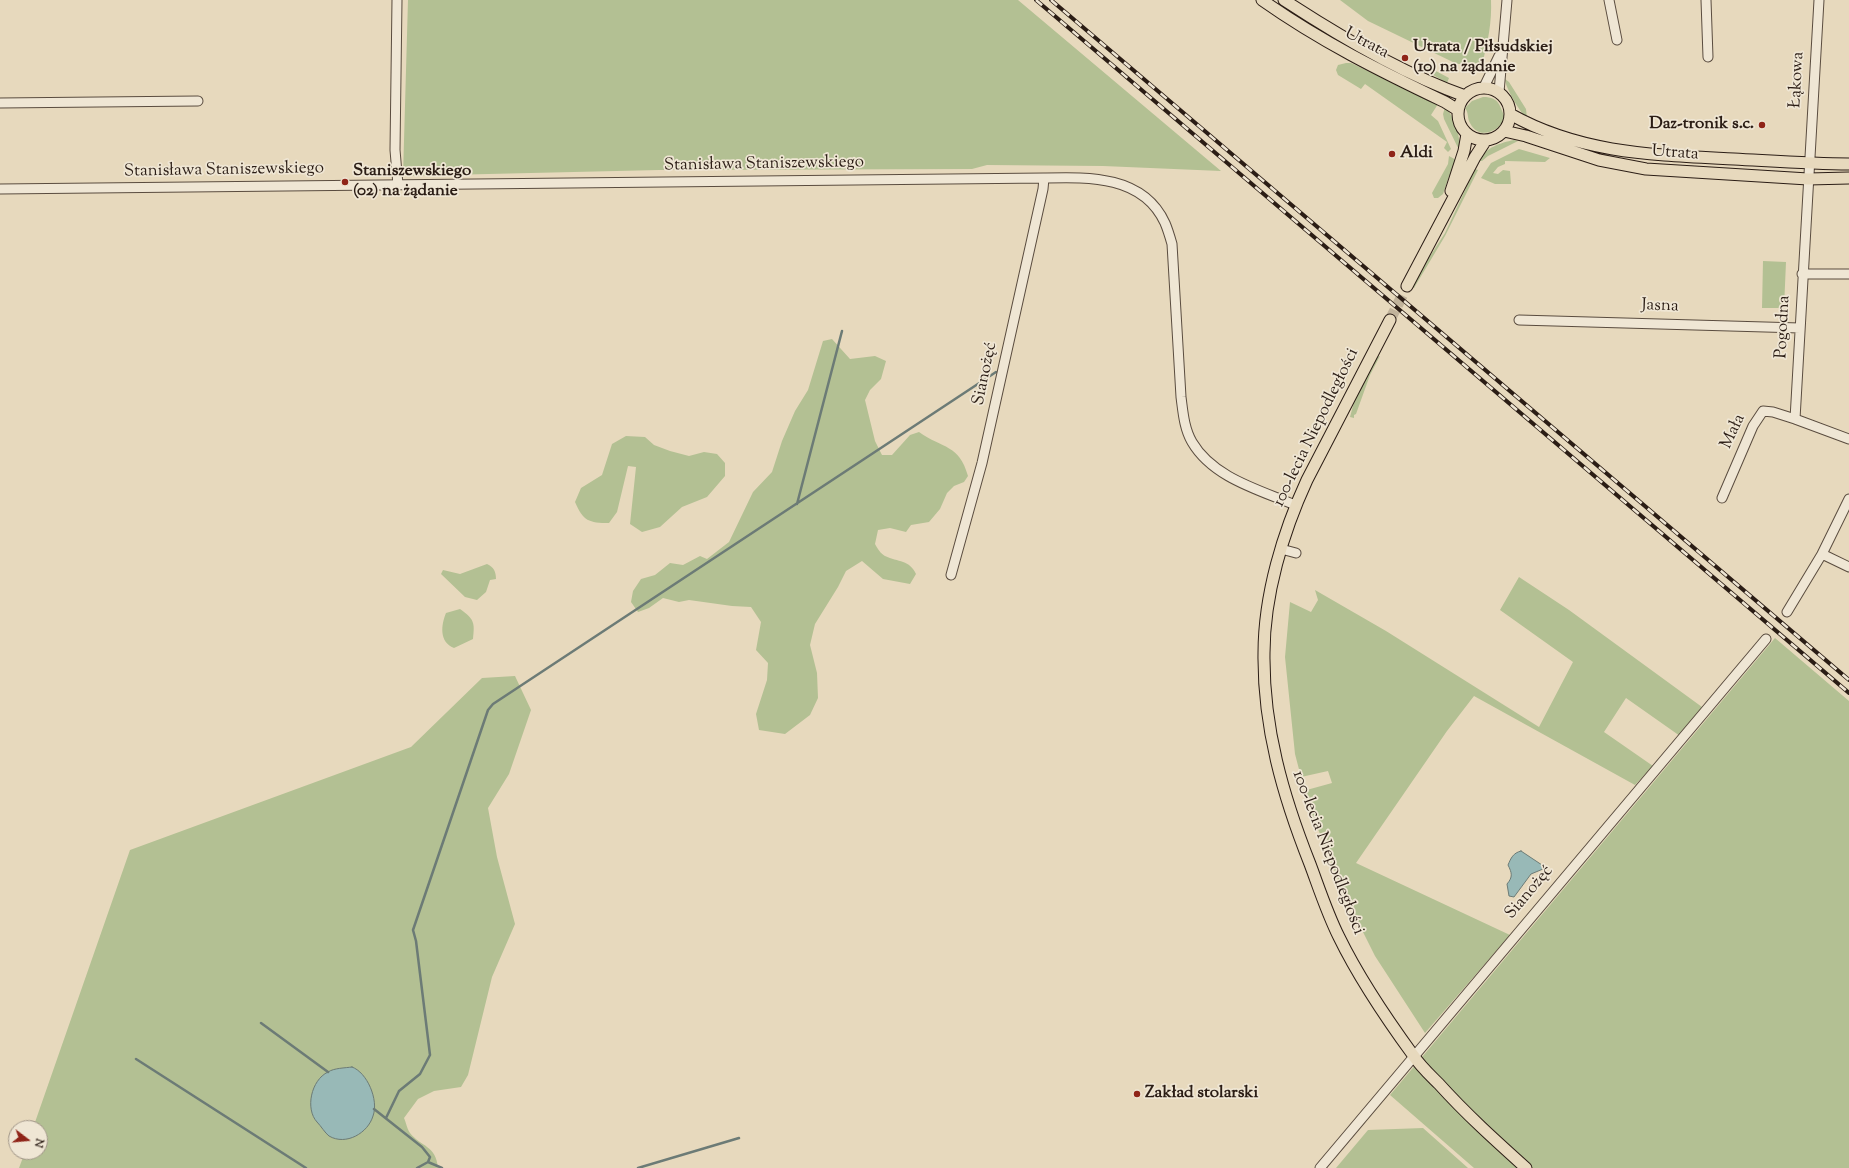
<!DOCTYPE html>
<meta charset="utf-8">
<style>
body{margin:0}
#map{position:relative;width:1849px;height:1168px;overflow:hidden;background:#e7d9bd;font-family:"Sorts Mill Goudy",serif}
canvas{display:block}
.north{position:absolute;left:8px;top:1120px;width:40px;height:40px;box-sizing:border-box;background:#efe6d4;border:1px solid #a19688;border-radius:50%;rotate:106deg;font-size:11px;font-weight:700;line-height:16px;text-align:center;color:#2b1d15}
.north::after{content:'';display:block;margin:auto;width:14px;height:18px;background:#8f2418;clip-path:polygon(50% 0,100% 100%,50% 72%,0 100%)}
</style>
<div id="map">
<canvas width="1849" height="1168"></canvas>
<div class="north">N</div>
</div>
<script>
const ctx = document.querySelector('canvas').getContext('2d');
ctx.lineJoin = 'round';
function fillPath(path, color) {
  ctx.fillStyle = color;
  ctx.fill(path, 'evenodd');
}
function stroke(path, color, width, dash) {
  ctx.strokeStyle = color;
  ctx.lineWidth = width;
  ctx.lineCap = dash ? 'butt' : 'round';
  ctx.setLineDash(dash || []);
  ctx.stroke(path);
}
function label(font, color, halo, rows, align = 'center') {
  ctx.font = font + ' "Sorts Mill Goudy",serif';
  ctx.lineWidth = 3.5;
  ctx.setLineDash([]);
  ctx.textBaseline = 'middle';
  ctx.strokeStyle = halo;
  ctx.fillStyle = color;
  for (const [text, x, y, turn = 0] of rows) {
    ctx.save();
    ctx.translate(x, y);
    ctx.rotate((+turn || 0) * Math.PI / 180);
    ctx.textAlign = isNaN(turn) ? turn : align;
    if (halo) ctx.strokeText(text, 0, 0);
    ctx.fillText(text, 0, 0);
    ctx.restore();
  }
}
fillPath(new Path2D(`
 M408,0H1018L1221,171L1103,166L987,165L972,169L659,170L403,176Z
 M1340,0H1491C1492,21 1488,43 1482,64H1457L1368,21Z
 M1417,61L1449,78L1447,83L1416,65Z
 M1346,63H1351L1438,104L1431,115L1438,121L1451,149L1448,152L1444,148L1447,142L1365,84L1361,89L1338,75L1336,70L1338,65Z
 M1505,79L1509,82L1526,109L1527,118C1520,113 1505,87 1505,79Z
 M1483,97C1501,97 1499,107 1506,119C1498,131 1479,141 1470,123C1467,118 1469,113 1465,108L1472,101Z
 M1445,107C1455,116 1461,140 1460,152L1444,119L1443,114Z
 M1514,140L1518,141L1488,156L1482,161H1479C1486,147 1500,143 1514,140Z
 M1519,149L1550,158L1545,162L1505,161V164L1498,167L1493,173L1498,174L1503,170L1510,171L1511,184H1495L1481,178L1491,163Z
 M1449,156L1458,161L1449,176L1443,194L1438,198H1434L1432,193L1448,164Z
 M1475,169L1478,170L1445,236L1414,288H1412L1423,267L1445,233Z
 M1763,261L1786,262L1784,308H1762Z
 M832,339L850,359L875,356L886,361L881,379L870,390L865,400L875,441L882,455H892L910,435L919,432C943,449 959,444 968,476L964,482L954,486L947,493L940,509L929,522L911,525L906,532L890,528L878,530L875,544C877,548 881,554 885,556C898,562 910,560 916,574L910,584L883,579L862,561L846,571L838,587L815,624L810,645L817,673L818,698L810,715L785,734L759,730L756,714L767,680L768,663L756,650L761,622L751,607L732,606L689,600L679,602L663,598L649,608L638,612L631,602L633,591L641,579L655,575L670,563L683,565L700,556L707,559L729,542L753,492L772,472L782,441L795,411L808,390L823,341Z
 M1380,356L1370,375L1356,414L1354,415V418L1350,417L1354,402L1377,357Z
 M626,436L645,437L654,445L670,451L689,456L704,452L717,454L725,463V476L707,497L682,507L660,527L642,532L630,524L636,467L628,466L617,512L609,523C589,523 583,521 575,502L581,488L602,475L612,444Z
 M487,564C494,567 496,572 496,579L490,580L486,592L477,600L465,597L441,574L443,570L460,574Z
 M1519,577L1569,610L1702,707L1680,736L1626,698L1604,732L1653,766L1635,785L1474,696L1447,731L1356,863L1510,935L1425,1033L1375,956L1342,890L1303,791L1332,783L1328,771L1301,777L1295,754L1285,657L1290,602L1311,612L1318,600L1315,590L1386,631L1539,727L1573,662L1500,610Z
 M460,609C474,619 475,622 473,639L454,648C439,642 441,625 446,613Z
 M1775,638L1849,701V1168H1474L1390,1095Z
 M515,676L531,710L509,774L488,808L497,857L515,924L492,977L468,1075L461,1087L434,1091L418,1099L404,1118C406,1122 407,1129 410,1133C421,1147 436,1145 438,1168H19L25,1152H40V1128H33L130,850L411,747L482,678Z
 M1423,1128L1468,1168H1336L1368,1130Z`), '#b3c093');
const water = new Path2D(`
 M1521,851L1542,865L1543,869L1531,874L1514,897L1509,896L1507,884C1513,877 1512,873 1508,865C1511,858 1513,853 1521,851Z
 M352,1067C367,1072 379,1100 373,1116C368,1133 346,1146 329,1136C325,1133 321,1126 317,1122C305,1109 311,1080 328,1072C334,1068 345,1068 352,1067Z`);
fillPath(water, '#98b9b7');
stroke(water, '#6c7b76', 1);
stroke(new Path2D(`
 M797,504L842,331
 M261,1023L328,1072
 M136,1059L306,1168
 M374,1109L422,1147L430,1157L428,1162L417,1168
 M386,1118L399,1091L420,1074L430,1055L416,941L413,930L488,710L493,704L996,372
 M428,1162L442,1168
 M638,1168L739,1138`), '#6c7b76', 2.5);
stroke(new Path2D(`
 M1390,320L1407,286`), '#c1b39b', 11, [11, 5.5]);
const minor = new Path2D(`
 M397,0L395,150L398,185
 M1609,0L1617,40
 M1706,0L1708,57
 M1819,0L1795,419L1849,439
 M1484,87L1499,56
 M1499,92L1507,0
 M0,103L198,101
 M0,189L1044,178C1088,177 1143,175 1165,223C1168,230 1170,237 1172,244L1181,397C1183,412 1184,428 1192,442C1213,478 1260,490 1295,505
 M1802,274H1849
 M1519,320L1800,328
 M1722,498L1753,426L1763,411L1773,412L1795,419
 M1281,549L1296,553
 M1822,554L1849,567
 M951,575L982,463L1043,189L1044,178
 M1787,612L1822,554L1849,499
 M1320,1168L1766,639`);
const major = new Path2D(`
 M1262,0C1320,41 1380,71 1445,102L1458,110
 M1284,0C1339,36 1403,74 1465,96
 M1458 114a26 26 0 1 1 52 0a26 26 0 1 1-52 0Z
 M1510,114C1581,154 1655,155 1734,159C1772,161 1811,164 1849,164
 M1504,131L1526,136L1599,160L1646,169L1808,179L1849,178
 M1451,191L1464,151L1467,134
 M1407,286L1475,157L1486,140
 M1390,320L1307,480C1283,532 1264,595 1264,653C1263,727 1283,796 1310,864C1319,888 1327,913 1339,937C1359,978 1386,1018 1413,1055C1420,1066 1430,1075 1439,1084C1466,1114 1496,1141 1526,1168`);
stroke(minor, '#5a4c3f', 11);
stroke(major, '#2b1d15', 13);
stroke(minor, '#efe6d4', 9);
stroke(major, '#e7d9bd', 11);
const rail = new Path2D(`
 M1036,0L1849,693
 M1051,0L1849,680`);
stroke(rail, '#2b1d15', 4);
stroke(rail, '#efe6d4', 2.5, [8]);
for (const [x, y, r, color] of [
 [1405,58,4,"#8f2418"],
 [1762,125,4,"#8f2418"],
 [1392,154,4,"#8f2418"],
 [345,182,4,"#8f2418"],
 [1137,1094,4,"#8f2418"]
]) {
  const dot = new Path2D();
  dot.arc(x, y, r, 0, 2 * Math.PI);
  ctx.fillStyle = color;
  ctx.fill(dot);
  stroke(dot, '#efe6d4', 1.5);
}
label('17px', '#2b1d15', '#efe6d4', [
 ["Utrata",1366,44,28],
 ["Łąkowa",1798,80,-87],
 ["Utrata",1675,154,4],
 ["Stanisława Staniszewskiego",764,165,-1],
 ["Stanisława Staniszewskiego",224,171,-1],
 ["Jasna",1660,307,2],
 ["Pogodna",1784,327,-87],
 ["Sianożęć",986,374,-78],
 ["100-lecia Niepodległości",1317,428,-64],
 ["Mała",1734,432,-65],
 ["100-lecia Niepodległości",1327,853,69],
 ["Sianożęć",1530,893,-50]
]);
label('bold 17px', '#2b1d15', '#efe6d4', [
 ["Utrata / Piłsudskiej",1413,48],
 ["(10) na żądanie",1413,68],
 ["Daz-tronik s.c.",1754,125,"right"],
 ["Aldi",1400,154],
 ["Staniszewskiego",353,172],
 ["(02) na żądanie",353,192],
 ["Zakład stolarski",1145,1094]
], 'left');
</script>
